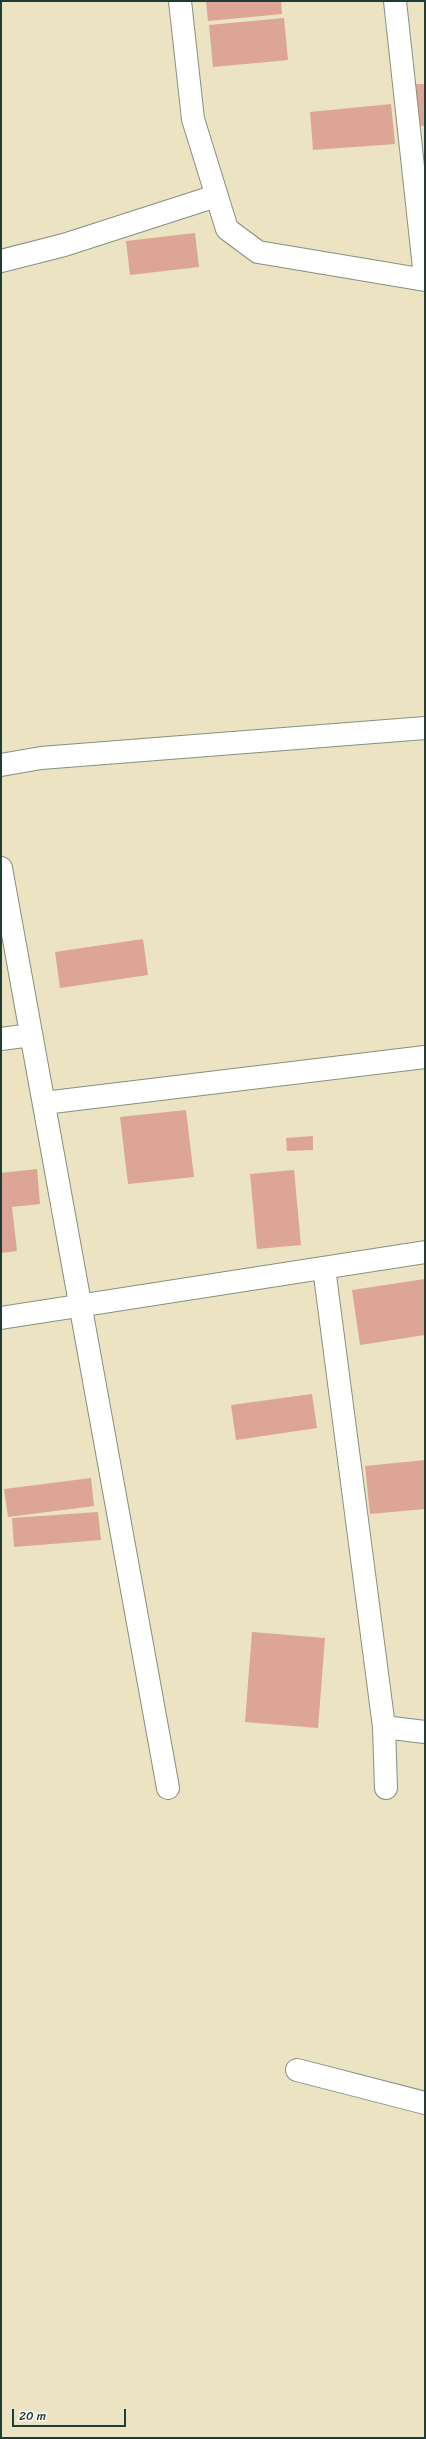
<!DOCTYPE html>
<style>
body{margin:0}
#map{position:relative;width:426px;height:2439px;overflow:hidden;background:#ece3c3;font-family:Sriracha,sans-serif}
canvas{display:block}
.frame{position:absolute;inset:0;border:2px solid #1f3d34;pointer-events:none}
.scale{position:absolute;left:12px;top:2409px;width:114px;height:18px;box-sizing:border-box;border:2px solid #1f3d34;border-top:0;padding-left:5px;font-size:12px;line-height:14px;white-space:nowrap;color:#1f3d34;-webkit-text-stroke:3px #fff;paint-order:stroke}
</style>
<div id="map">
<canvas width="426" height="2439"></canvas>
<div class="frame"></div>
<div class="scale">20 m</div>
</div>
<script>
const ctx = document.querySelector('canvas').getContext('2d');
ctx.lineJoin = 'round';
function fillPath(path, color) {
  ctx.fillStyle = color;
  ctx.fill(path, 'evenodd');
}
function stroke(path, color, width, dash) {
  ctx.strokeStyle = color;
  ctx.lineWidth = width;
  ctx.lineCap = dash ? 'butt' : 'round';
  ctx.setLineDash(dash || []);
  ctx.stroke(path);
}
fillPath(new Path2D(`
 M206,1H281L282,14L208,21Z
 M284,18L288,60L213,67L209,25Z
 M412,84H425V126L412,125Z
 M391,104L395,144L313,150L310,112Z
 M195,233L199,267L130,275L126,241Z
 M143,939L148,975L60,988L55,952Z
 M186,1110L194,1177L128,1184L120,1117Z
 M313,1136V1150L287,1151L286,1138Z
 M37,1169L40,1204L12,1207L17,1251L1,1253V1173Z
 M294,1170L301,1245L257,1249L250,1174Z
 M425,1279V1335L360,1345L352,1290Z
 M312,1394L317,1428L236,1440L231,1405Z
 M425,1460V1509L370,1514L365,1466Z
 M91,1478L94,1506L8,1517L4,1489Z
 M98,1512L101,1540L14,1547L12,1518Z
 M252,1632L325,1638L318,1728L245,1722Z`), '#dca596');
const minor = new Path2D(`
 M180,1L193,119L227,229L258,252L425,280
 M395,1L425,277
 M1,261L64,245L216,196
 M1,765L41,758L425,728
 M1,868L168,1788
 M1,1039L31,1035
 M44,1103L425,1057
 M324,1268L384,1727L386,1788
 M1,1318L425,1252
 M384,1727L425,1732
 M297,2070L425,2103`);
stroke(minor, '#86907c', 24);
stroke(minor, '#fff', 22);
</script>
